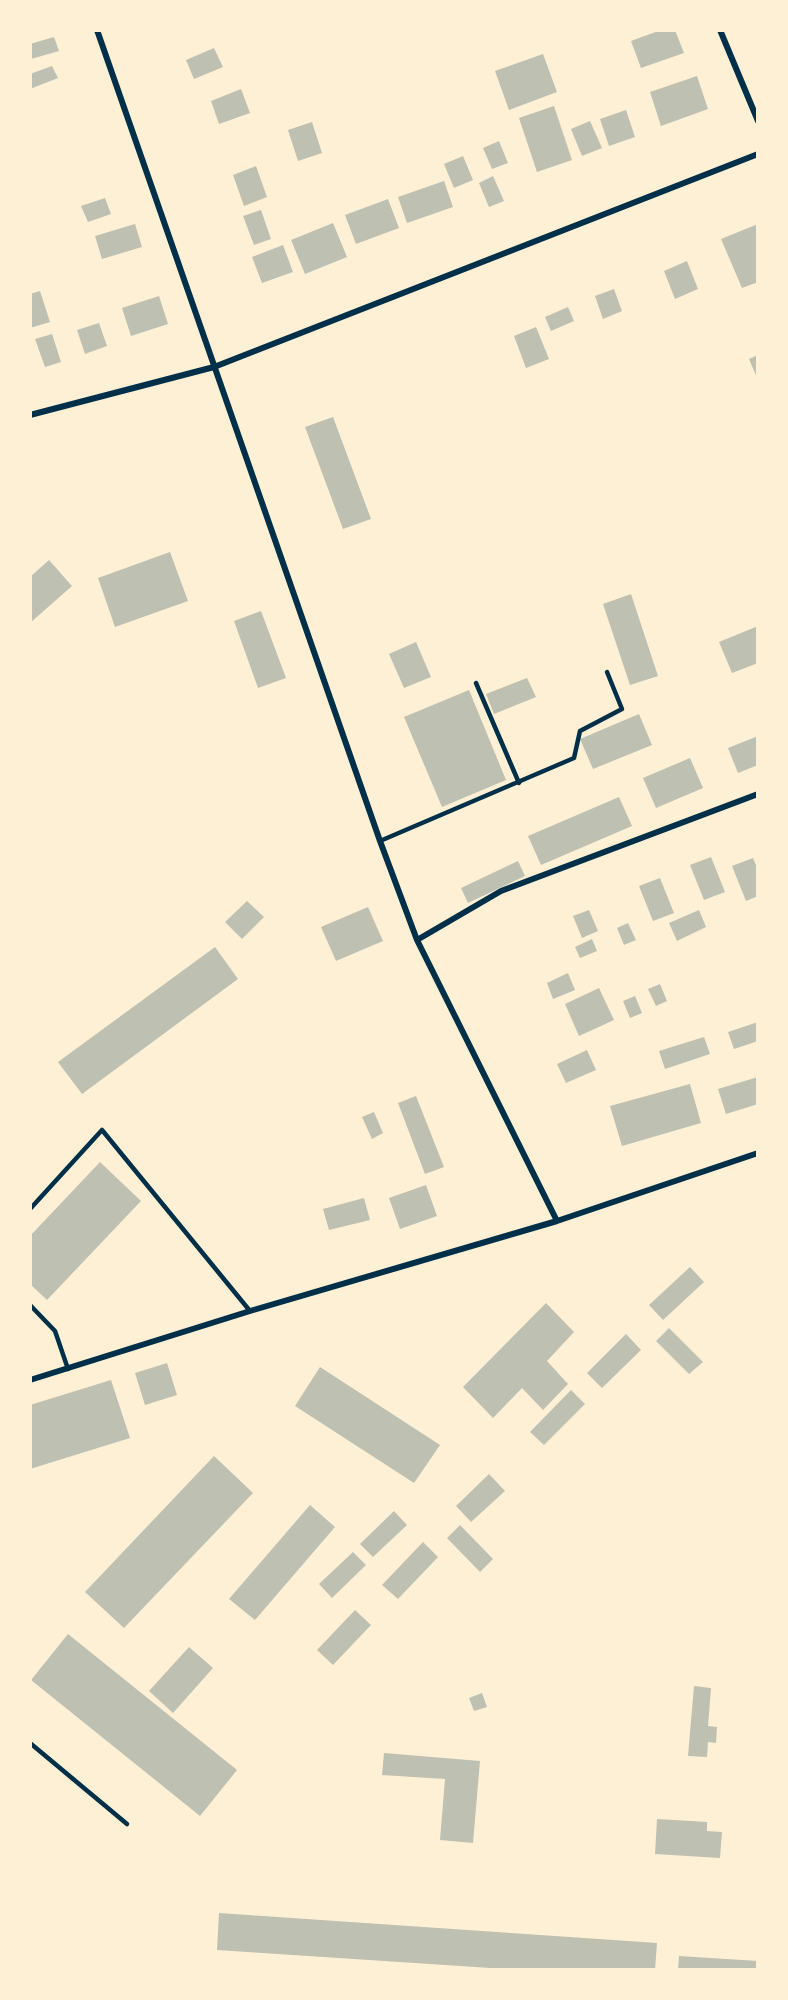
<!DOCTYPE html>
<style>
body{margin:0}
#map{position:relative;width:788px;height:2000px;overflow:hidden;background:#fdf0d5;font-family:Mulish,sans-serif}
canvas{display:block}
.frame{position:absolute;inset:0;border:32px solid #fdf0d5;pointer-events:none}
</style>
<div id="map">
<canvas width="788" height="2000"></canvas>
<div class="frame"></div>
</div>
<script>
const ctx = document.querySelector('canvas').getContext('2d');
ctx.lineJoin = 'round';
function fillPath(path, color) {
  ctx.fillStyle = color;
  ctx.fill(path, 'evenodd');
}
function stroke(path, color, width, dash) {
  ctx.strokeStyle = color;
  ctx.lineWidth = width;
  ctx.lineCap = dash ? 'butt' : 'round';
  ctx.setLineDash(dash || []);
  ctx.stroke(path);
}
fillPath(new Path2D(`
 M661,30H675L684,53L641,68L631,41Z
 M54,37L59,51L31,59L30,44Z
 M214,48L223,67L194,79L186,60Z
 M543,54L557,92L509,110L495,71Z
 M52,66L58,78L30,89V74Z
 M697,76L708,109L661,126L650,92Z
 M241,89L250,113L219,124L211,101Z
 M554,106L572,160L537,172L519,118Z
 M626,110L635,137L609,146L600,119Z
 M590,121L602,148L582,156L571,129Z
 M312,122L322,153L298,161L288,130Z
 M499,141L508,163L492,169L483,148Z
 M463,156L473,180L454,188L444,164Z
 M256,166L267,197L244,206L233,175Z
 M493,176L504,201L489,207L479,183Z
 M444,181L453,207L407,223L398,197Z
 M105,198L111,214L88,222L81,206Z
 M388,199L399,228L356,244L345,215Z
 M261,210L271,239L254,245L243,216Z
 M333,223L347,257L305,274L291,240Z
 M135,224L142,247L102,259L95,236Z
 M758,224V282L742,288L721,239Z
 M283,245L293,272L262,283L252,257Z
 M687,261L698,289L675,299L664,271Z
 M614,289L622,311L603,319L595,296Z
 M40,291L50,322L30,328V294Z
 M159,296L168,324L131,336L122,308Z
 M568,307L574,321L551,331L545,317Z
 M99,323L107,346L85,354L77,330Z
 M536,327L549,359L526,368L514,336Z
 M52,334L61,362L45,367L35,339Z
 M758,355V380L749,359Z
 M333,417L371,519L343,529L305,427Z
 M170,552L188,601L115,627L98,578Z
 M49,560L72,586L30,623V577Z
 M631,594L658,676L630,685L603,604Z
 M261,611L286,678L258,688L234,621Z
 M758,626V663L732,673L719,642Z
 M416,642L431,677L404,688L389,654Z
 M527,678L536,697L494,714L486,694Z
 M469,690L506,780L442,807L404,717Z
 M639,714L652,745L593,769L580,739Z
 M758,736V765L738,773L728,748Z
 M690,758L703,788L656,808L643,778Z
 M619,797L632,826L541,865L528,836Z
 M711,857L725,892L704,900L690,865Z
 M753,858L758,870V896L746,901L732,866Z
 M518,861L525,876L468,903L461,888Z
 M660,878L674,913L653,921L639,886Z
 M247,901L264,917L242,939L225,922Z
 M368,907L383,941L336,961L321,927Z
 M589,910L598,931L582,938L573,916Z
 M699,910L706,927L677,941L669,923Z
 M628,923L636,940L624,945L617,928Z
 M592,939L597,951L580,958L575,947Z
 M215,947L238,979L82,1094L58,1062Z
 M568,973L575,990L553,999L547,983Z
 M660,984L667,1001L656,1006L648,989Z
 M599,988L614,1020L579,1036L565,1004Z
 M635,996L642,1013L630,1018L623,1001Z
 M758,1022V1041L734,1049L728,1032Z
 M704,1037L710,1054L665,1069L659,1051Z
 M587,1050L596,1070L566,1083L557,1064Z
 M758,1077V1104L726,1114L718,1089Z
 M690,1084L701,1123L622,1146L610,1106Z
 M416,1096L444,1167L425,1174L398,1103Z
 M374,1112L383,1133L372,1139L362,1117Z
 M100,1162L141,1201L47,1300L30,1284V1236Z
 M426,1185L437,1216L400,1229L389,1198Z
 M364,1198L370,1220L329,1230L323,1209Z
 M690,1267L704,1282L663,1320L649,1305Z
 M546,1303L574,1332L547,1361L568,1384L543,1410L522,1388L493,1418L463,1387Z
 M669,1328L703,1362L689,1374L656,1341Z
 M626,1334L641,1350L602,1388L587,1373Z
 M167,1363L177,1395L145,1405L135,1373Z
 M320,1367L440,1445L414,1483L295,1406Z
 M111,1380L130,1438L30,1469V1405Z
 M571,1390L585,1404L544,1445L530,1432Z
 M214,1456L253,1493L124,1628L85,1592Z
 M489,1474L505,1491L471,1522L456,1506Z
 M310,1505L335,1527L255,1620L229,1599Z
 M394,1511L407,1525L373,1557L360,1544Z
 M460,1525L493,1559L480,1572L447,1538Z
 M423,1542L438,1557L398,1599L382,1585Z
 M353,1552L366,1565L332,1598L319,1584Z
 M355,1610L371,1625L333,1665L317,1650Z
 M68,1634L237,1770L200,1816L31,1680Z
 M189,1647L213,1668L173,1713L149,1691Z
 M694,1686L711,1688L708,1726L717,1727L716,1743L708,1742L707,1757L688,1756Z
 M482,1693L487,1707L474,1711L469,1698Z
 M384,1753L480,1761L473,1843L440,1840L445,1779L382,1775Z
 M657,1819L707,1822V1831L722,1832L720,1858L655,1854Z
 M219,1913L657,1943L655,1970H521L217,1950Z
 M679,1956L758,1961V1970H678Z`), '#bec0b2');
stroke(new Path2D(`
 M476,683L519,783
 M380,841L574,758L580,731L622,709L607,672
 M30,1209L102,1130L250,1311
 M30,1305L55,1331L68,1369
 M30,1743L127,1824`), '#003049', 4.5);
stroke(new Path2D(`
 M97,30L380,841L417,940L557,1221
 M720,30L758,121
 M30,415L214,367L758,154
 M417,940L501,891L758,794
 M30,1380L250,1311L557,1221L758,1153`), '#003049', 6);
</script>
